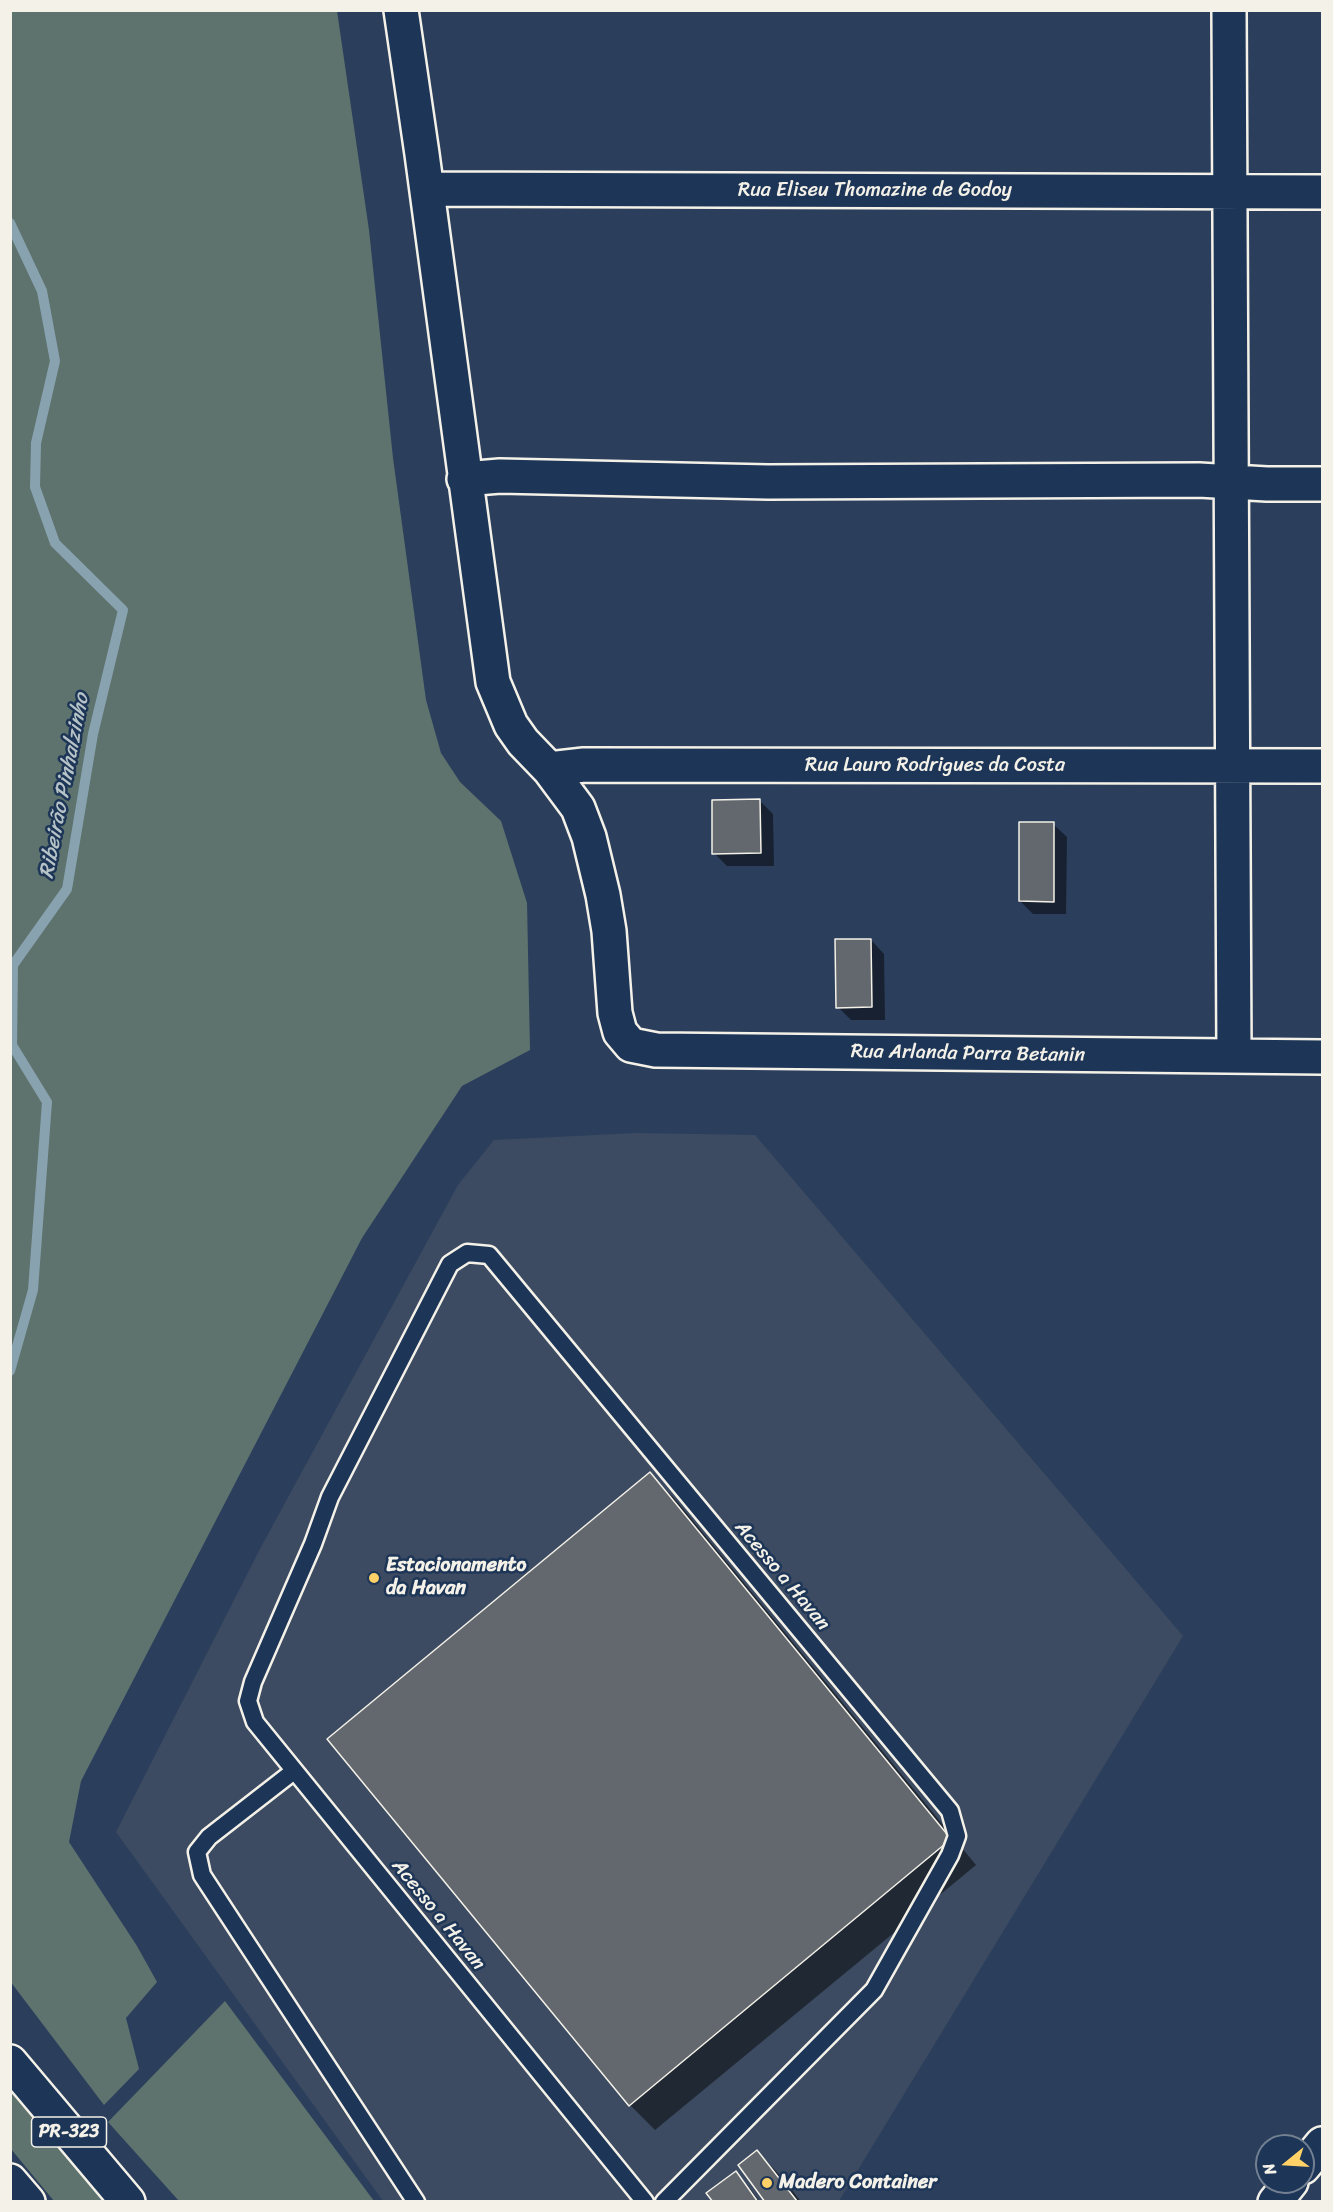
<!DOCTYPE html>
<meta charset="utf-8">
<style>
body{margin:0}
#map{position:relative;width:1333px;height:2212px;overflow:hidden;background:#2b3f5c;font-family:Sriracha,sans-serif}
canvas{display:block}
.frame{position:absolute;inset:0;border:12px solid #f4f1e8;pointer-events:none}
.north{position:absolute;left:1255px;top:2134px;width:60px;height:60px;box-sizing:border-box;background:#1d3557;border:2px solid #738091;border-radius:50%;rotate:252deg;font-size:16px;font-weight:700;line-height:24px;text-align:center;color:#f4f1e8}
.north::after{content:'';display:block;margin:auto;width:21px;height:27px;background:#ffd166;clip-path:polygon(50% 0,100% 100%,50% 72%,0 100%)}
</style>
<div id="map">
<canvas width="1333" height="2212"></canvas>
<div class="frame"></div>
<div class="north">N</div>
</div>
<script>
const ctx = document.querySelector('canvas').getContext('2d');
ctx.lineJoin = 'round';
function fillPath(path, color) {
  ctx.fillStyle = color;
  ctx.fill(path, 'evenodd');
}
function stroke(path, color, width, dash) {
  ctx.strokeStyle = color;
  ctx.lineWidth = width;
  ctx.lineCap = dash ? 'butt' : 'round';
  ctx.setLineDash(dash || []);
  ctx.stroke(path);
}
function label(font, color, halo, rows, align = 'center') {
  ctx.font = font + ' Sriracha,sans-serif';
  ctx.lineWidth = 5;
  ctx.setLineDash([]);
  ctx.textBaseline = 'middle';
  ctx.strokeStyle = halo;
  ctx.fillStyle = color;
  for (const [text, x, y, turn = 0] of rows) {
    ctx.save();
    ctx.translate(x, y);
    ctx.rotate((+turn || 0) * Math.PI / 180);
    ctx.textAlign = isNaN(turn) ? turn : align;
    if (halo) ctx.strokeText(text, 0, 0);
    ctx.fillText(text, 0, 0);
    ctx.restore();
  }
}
fillPath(new Path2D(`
 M636,1133L755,1135L1183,1636L839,2201H383L116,1832L261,1547L458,1185L494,1140Z`), '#3c4b61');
fillPath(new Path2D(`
 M11,10L337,11L369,230L393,458L426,700L441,753L460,782L501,821L527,903L530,1050L462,1086L362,1238L81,1781L69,1842L137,1946L157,1982L126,2018L139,2069L104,2105L10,1981Z
 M225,2001L374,2201H179L108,2122Z
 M10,2091H11L104,2201H54L11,2149Z`), '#5e736e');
fillPath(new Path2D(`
 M760,801L773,814L774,866H727L714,853Z
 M1053,824L1067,837L1066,914H1033L1020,901Z
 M871,940L884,954L885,1020H851L838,1007Z
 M650,1474L675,1499L976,1865L655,2130L630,2105Z
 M757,2152L783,2178L801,2202H767Z
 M735,2173L748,2186L760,2202H714Z`), '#0007');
stroke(new Path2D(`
 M10,223L42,291L55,361L36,443L35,487L55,543L123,610L93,734L67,889L13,965L12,1045L47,1102L33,1290L10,1371`), '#89a2af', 10);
const building = new Path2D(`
 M760,799L761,853L712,854V800Z
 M1019,822H1054V902L1019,901Z
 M835,939H871L872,1007L836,1008Z
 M650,1472L951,1839L629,2106L327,1739Z
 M757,2150L797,2201L796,2202H765L738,2165Z
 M736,2171L758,2202H713L706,2193Z`);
fillPath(building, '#62686e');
stroke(building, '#f4f1e8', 1.5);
const service = new Path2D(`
 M294,1771L209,1837L197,1852L202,1875L416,2202
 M645,2202L255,1722L248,1701L253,1682L313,1544L330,1497L450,1264L467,1253L489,1255L950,1811L957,1836L950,1855L874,1990L664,2202`);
const minor = new Path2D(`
 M401,10L422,154L493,682L511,725L523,742L549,769L578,808L589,837L603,895L609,931L615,1013L620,1032L631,1045L656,1050L1322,1057
 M1229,10L1234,1056
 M427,189L1322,192
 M464,479L500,476L768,482L1199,480L1267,484H1322
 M549,769L584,765L1322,766`);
const tertiary = new Path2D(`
 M1303,2167L1322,2144
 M1275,2202L1291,2182`);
const trunk = new Path2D(`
 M10,2062L128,2202
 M10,2181L28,2202`);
stroke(service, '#f4f1e8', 21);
stroke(minor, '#f4f1e8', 38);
stroke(tertiary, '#f4f1e8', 38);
stroke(trunk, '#f4f1e8', 38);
stroke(service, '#1d3557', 16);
stroke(minor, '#1d3557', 33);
stroke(tertiary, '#1d3557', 33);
stroke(trunk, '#1d3557', 33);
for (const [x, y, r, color] of [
 [374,1578,6,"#ffd166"],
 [767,2183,6,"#ffd166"]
]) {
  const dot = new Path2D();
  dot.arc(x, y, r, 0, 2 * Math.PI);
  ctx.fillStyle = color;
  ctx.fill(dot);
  stroke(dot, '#1d3557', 2);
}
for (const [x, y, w] of [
 [69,2132,75]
]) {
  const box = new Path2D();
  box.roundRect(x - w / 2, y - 15, w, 30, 4.5);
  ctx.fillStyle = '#1d3557';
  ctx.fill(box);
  stroke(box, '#f4f1e8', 1.5);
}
label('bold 18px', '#f4f1e8', null, [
 ["PR-323",69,2132]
]);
label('20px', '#f4f1e8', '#1d3557', [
 ["Rua Eliseu Thomazine de Godoy",875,191],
 ["Rua Lauro Rodrigues da Costa",935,766],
 ["Rua Arlanda Parra Betanin",968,1054,1],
 ["Acesso a Havan",782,1576,50],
 ["Acesso a Havan",438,1915,51]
]);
label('bold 20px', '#f4f1e8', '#1d3557', [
 ["Estacionamento",386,1566],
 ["da Havan",386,1589],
 ["Madero Container",779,2183]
], 'left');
label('italic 21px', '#b6c3c7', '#1d3557', [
 ["Ribeirão Pinhalzinho",65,786,-79]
]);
</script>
